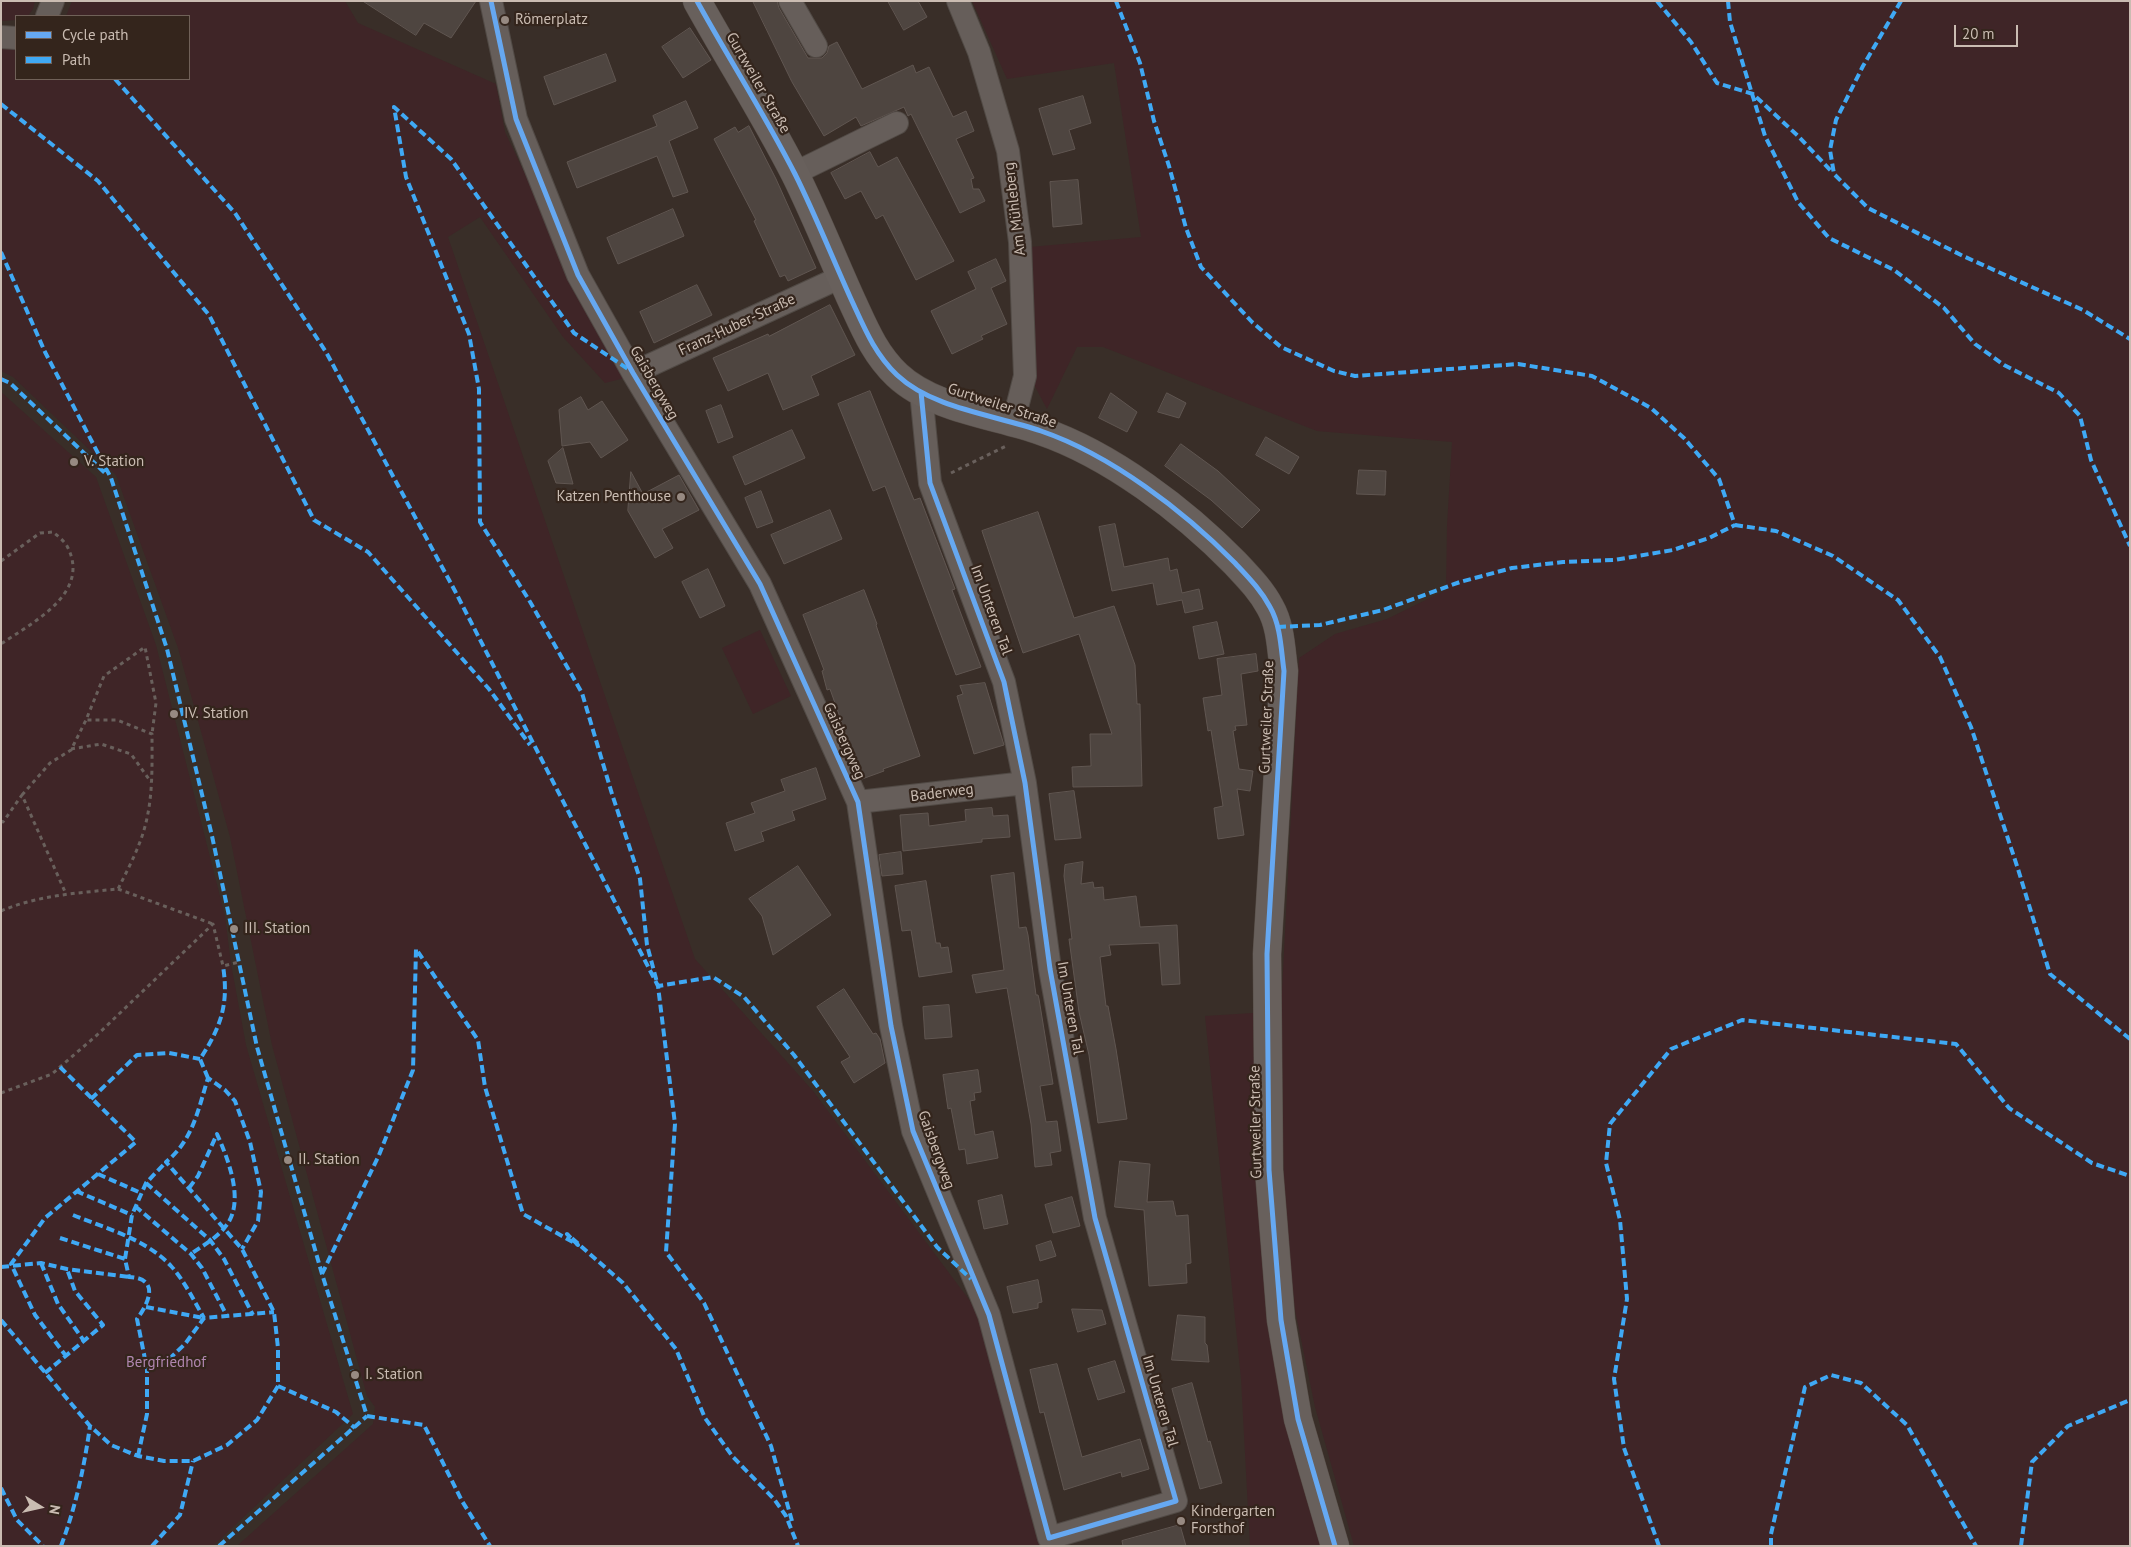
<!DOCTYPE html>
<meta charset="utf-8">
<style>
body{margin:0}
#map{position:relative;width:2131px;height:1547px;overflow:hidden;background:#392e28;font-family:"PT Sans",sans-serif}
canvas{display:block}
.frame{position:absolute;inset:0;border:2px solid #cabcb2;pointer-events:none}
.legend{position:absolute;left:15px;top:15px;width:175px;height:65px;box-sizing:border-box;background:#34251c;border:1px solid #706158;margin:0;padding:6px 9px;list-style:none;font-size:15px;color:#cabcb2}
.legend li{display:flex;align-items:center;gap:10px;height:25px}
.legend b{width:25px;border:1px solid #706158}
.north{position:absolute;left:15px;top:1482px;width:50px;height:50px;-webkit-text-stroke:4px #34251c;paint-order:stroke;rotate:100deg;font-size:14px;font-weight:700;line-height:20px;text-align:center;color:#cabcb2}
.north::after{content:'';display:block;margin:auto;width:18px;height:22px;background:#cabcb2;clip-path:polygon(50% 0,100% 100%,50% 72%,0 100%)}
.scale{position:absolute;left:1954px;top:25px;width:64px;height:22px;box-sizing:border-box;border:2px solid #cabcb2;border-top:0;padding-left:6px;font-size:15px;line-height:18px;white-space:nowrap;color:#cabcb2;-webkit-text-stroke:4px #34251c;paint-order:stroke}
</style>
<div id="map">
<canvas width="2131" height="1547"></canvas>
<div class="frame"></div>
<ul class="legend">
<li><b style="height:6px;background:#66a8f1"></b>Cycle path</li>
<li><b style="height:6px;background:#3fa9f5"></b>Path</li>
</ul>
<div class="north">N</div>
<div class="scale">20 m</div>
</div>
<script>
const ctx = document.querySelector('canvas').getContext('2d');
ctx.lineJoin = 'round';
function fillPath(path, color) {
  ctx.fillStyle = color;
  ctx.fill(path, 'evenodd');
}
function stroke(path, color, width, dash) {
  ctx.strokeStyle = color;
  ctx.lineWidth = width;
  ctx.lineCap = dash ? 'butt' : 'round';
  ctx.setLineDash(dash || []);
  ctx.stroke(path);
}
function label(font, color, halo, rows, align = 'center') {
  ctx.font = font + ' "PT Sans",sans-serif';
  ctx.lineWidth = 4.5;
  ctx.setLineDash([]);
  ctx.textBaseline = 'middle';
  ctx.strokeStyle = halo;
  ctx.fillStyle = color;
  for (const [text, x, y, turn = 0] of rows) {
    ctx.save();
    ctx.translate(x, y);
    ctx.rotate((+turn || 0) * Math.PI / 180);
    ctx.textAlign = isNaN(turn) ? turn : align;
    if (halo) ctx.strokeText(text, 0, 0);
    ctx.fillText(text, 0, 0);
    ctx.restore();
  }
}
fillPath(new Path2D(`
 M1,1H35L33,9L28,16H16V20L3,21H1Z
 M72,1H345L358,23L496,84L505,132L597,325L625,378L605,383L563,337L480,217L448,237L695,959L813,1091L982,1317L1041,1546H237L373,1424L375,1407L367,1396L272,1045L230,837L178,648L116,475L13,377L1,371V49H16V79H189V16H66Z
 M972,1H2130V1546H1354L1315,1407L1295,1310L1284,1205L1281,1011L1299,658L1335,634L1387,619L1446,590L1447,526L1452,442L1317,431L1103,347H1077L1047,409L1032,381L1030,247L1141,237L1114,63L1007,79Z
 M1,392L96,477L156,645L225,916L231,964L246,1045L353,1414L213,1546H1Z
 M760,630L791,696L753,714L722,648Z
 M1253,1013L1262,1231L1324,1546H1250L1241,1379L1205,1016Z`), '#3f2527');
const building = new Path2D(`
 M363,1H476L451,38L424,23L416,35Z
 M753,1H777L779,8L808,58H822L827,53L829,46L837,42L862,89L913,65L916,73L929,67L953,117L966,111L974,131L956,139L974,178L971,179L973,189H979L985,201L960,213L911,114L908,116L904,107L861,126L856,117L824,136L792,82Z
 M888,1H918L927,17L904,30Z
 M690,28L711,60L683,78L662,47Z
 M606,54L616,81L554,105L544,77Z
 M1083,96L1091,123L1069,130L1075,149L1053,155L1039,109Z
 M686,101L698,128L669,141L688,192L673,197L657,156L577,188L567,162L657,126L653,116Z
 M749,126L776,179L816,268L788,281L785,275L780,277L754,221L756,220L714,139L735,127L738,132Z
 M870,152L878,167L897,157L954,261L916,280L883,215L876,219L861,191L845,199L831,173Z
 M1078,180L1082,224L1053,227L1050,182Z
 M673,209L684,236L618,264L607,238Z
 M996,259L1006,281L991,288L1007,324L981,336L983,339L952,354L931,311L976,289L968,272Z
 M697,285L712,315L654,343L640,312Z
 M830,305L855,355L811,376L819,395L783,410L768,373L728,391L713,358L768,334L769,336Z
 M870,391L914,500L920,498L955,589L952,590L981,667L956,675L885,486L873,491L838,404Z
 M1111,393L1137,412L1127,432L1099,418Z
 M1167,393L1186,403L1179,418L1158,412Z
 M581,397L588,410L602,401L628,440L601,458L590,442L562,446L559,410Z
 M721,405L733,437L718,443L706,411Z
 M792,430L805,458L745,485L733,457Z
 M1266,437L1299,457L1289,474L1256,455Z
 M1181,444L1218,471L1260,510L1242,528L1211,500L1165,466Z
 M563,448L573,484L556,483L548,461Z
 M1359,470L1386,471L1385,495L1357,494Z
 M631,472L643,494L679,475L699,510L662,529L673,548L655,558L628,511Z
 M761,491L773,522L757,528L745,498Z
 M830,510L842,539L784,564L771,535Z
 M1038,512L1074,618L1114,606L1135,665L1137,704H1140L1142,786L1073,787L1072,767L1091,766L1090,734H1112L1079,634L1023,653L982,531Z
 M1115,524L1124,567L1168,558L1170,571L1177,569L1182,593L1199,589L1203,609L1185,613L1182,600L1157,605L1153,583L1112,591L1099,527Z
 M708,569L725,606L700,618L682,582Z
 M864,590L877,624L876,625L920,756L883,769L884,771L862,779L830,689L827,690L822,671L824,670L803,615Z
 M1217,622L1224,654L1199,659L1193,627Z
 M1256,654L1258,671L1241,674L1247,725L1235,726L1236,730L1233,731L1239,769L1253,771L1250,791L1237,789L1244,835L1218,839L1214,808L1223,806L1211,730L1208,731L1203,698L1222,695L1217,659Z
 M985,683L1004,745L974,754L957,696L963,694L960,686Z
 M816,768L826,799L792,811L795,820L761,832L764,841L735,851L726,823L755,813L751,803L785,791L781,780Z
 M1074,791L1081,838L1055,840L1049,794Z
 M992,808L993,816L1008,815L1010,837L982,839V842L903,851L900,815L928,813L929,826L966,821L965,810Z
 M901,852L903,874L882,876L879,855Z
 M1083,862L1081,884L1093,882L1094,888L1103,887L1104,900L1136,896L1140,927L1177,925L1180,984L1162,985L1159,943L1109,945L1111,955L1100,957L1106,1006H1108L1116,1049L1127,1119L1098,1123L1089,1055L1079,1012L1069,939H1072L1064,876L1065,865Z
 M798,866L831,915L773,955L762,916L749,899Z
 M1014,873L1019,928L1026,927L1028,935L1036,995H1038L1039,999L1053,1084L1040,1086L1046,1122L1057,1121L1061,1151L1050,1153L1052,1165L1035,1167L1031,1124L1007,988L976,993L972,975L1004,970L991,876Z
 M926,881L936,943H940L941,948L948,947L952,972L919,977L911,930L902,931L895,886Z
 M844,989L873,1034L876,1033L880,1039L885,1063L854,1083L841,1062L850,1057L817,1007Z
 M949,1005L952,1037L925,1039L923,1007Z
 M978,1070L981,1092L974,1093L975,1100L970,1101L975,1135L993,1131L998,1158L967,1164L965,1149L959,1150L951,1108L948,1109L943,1075Z
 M1120,1161L1150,1164L1147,1202L1173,1201L1176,1216L1188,1215L1191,1263L1186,1264L1187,1283L1149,1286L1144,1210L1115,1207Z
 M1002,1195L1008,1224L984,1229L978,1201Z
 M1072,1197L1080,1226L1053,1233L1045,1205Z
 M1051,1241L1056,1256L1040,1261L1036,1246Z
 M1038,1280L1042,1302L1038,1303V1308L1013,1313L1007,1287Z
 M1072,1309L1102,1310L1106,1324L1078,1332Z
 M1178,1315L1205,1317V1343L1207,1345L1209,1362L1172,1360Z
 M1115,1361L1125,1392L1098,1400L1088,1369Z
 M1057,1364L1082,1457L1140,1439L1149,1469L1122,1477L1121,1472L1064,1490L1044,1412L1040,1413L1030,1370Z
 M1192,1383L1208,1442L1210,1441L1222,1483L1200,1489L1172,1389Z
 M1180,1525L1186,1546H1123L1122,1541Z`);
fillPath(building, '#4e4540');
stroke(building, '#605651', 1);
const minor = new Path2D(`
 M491,1L516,119L578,275L633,373L760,584L858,802L891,1026L913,1131L989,1315L1049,1538L1176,1501L1095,1218L1050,969L1025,783L1004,682L930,483L921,392
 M790,1L816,46
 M958,1L979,52L1008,151L1020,242L1025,376L1013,423
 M47,16L53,1
 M1,37L16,38
 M795,173L897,123
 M633,373L841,277
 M858,802L1025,783`);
const major = new Path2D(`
 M697,1C729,59 765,115 795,174C815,214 832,257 851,299C864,327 874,353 897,375C933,409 996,415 1041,431C1111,455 1184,511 1235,563C1248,577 1261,590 1270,607C1281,626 1281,650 1284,671L1267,954L1269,1170L1281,1320L1298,1419L1335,1546`);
stroke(minor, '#514a45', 24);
stroke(major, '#554c46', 29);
stroke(new Path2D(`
 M951,473L1006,446
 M1,561L40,533L53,532C58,536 64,541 67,546C92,593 33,622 1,644
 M71,749L101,744L131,754L151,782
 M22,795L50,763L71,750L86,720L104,676L145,647L156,703L152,734
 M1,821L3,822L22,795L66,894
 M118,889L213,924
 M1,911C39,895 78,893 118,889C129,867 142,843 147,818C153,791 152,762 152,734L117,720H86
 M1,1093L52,1074L60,1067L97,1035L213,924L223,966L239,962`), '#69605c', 3, [4, 4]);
stroke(minor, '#665e5a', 22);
stroke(major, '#68605c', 28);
stroke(new Path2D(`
 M1116,1L1140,63L1154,121L1169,166L1186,228L1201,267L1252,322L1281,347L1334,371L1355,376L1518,364L1592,376L1651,408L1684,438L1719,479L1735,525
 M1657,1L1691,42L1717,83L1753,94L1798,136L1833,173
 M1728,1L1730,22L1765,136L1798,202L1829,238L1894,270L1944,308L1975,344L2004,365L2059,393L2080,416L2091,460L2130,546
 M1901,1L1863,66L1836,120L1830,150L1834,174L1868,208L1963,256L2083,310L2130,339
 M115,79L235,213L326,352L455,591L658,986L647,945L640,879L612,794L582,693L529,600L480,522L479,389L469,334L406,177L394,107L451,159L574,333L628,369
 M1,104L98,181L209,315L314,520L368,552L489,689L530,745
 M1,252L45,352L111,478L167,649L212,836L257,1047L322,1274L367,1416
 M1,379L10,383L105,473
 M1735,525L1776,531L1833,556L1898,600L1940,657L1971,727L2018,869L2050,974L2130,1039
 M1278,627L1320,625L1383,610L1460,582L1512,568L1563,562L1614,560L1673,550L1709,538L1735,525
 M60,1067L136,1142L45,1218L11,1264L35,1315L66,1356
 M208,1078L200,1059C221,1027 229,1004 223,966
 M91,1099L137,1055L169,1053L200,1059
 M98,1174L141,1193
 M146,1183L210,1240L224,1259L253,1315
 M189,1188L198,1176L217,1134C228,1159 246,1203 225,1227C217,1238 202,1246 191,1254
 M76,1191L132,1215
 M135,1206L191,1254L202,1268L227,1316
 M73,1215C107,1229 146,1239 171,1266C184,1280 194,1301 204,1318
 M60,1238L125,1259
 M41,1263L58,1304L84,1341
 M1,1267L41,1263L67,1269L129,1277
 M322,1274L379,1155L413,1070L416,949L478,1040L485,1087L523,1214L578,1245L567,1234L623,1283L676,1349L705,1418L733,1457L774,1499L786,1516L798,1546
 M146,1307L204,1318
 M1,1320L90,1426L111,1445L138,1456L164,1461H193L227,1445L257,1420L278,1386V1348L274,1312L242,1249L166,1162C193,1140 198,1110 208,1078L225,1090L235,1101L250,1142L261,1192L258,1221L242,1249
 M147,1369L166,1362L185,1344L204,1318L274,1312
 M45,1373L103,1325L75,1291L67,1269
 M278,1386L336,1412L355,1428
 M367,1416L424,1425L462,1501L490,1546
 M138,1456L147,1414V1369L137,1319C149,1303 160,1278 129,1277L125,1259L132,1215L146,1183L166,1162
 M1,1488L17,1520L43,1546
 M792,1521L771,1446L704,1303L666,1252L675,1124L658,986L713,977L744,997L794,1055L937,1247L971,1279
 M61,1546C76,1506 84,1468 90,1426
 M152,1546L180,1515L193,1461
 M219,1546L367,1416
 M1659,1546L1624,1448L1614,1379L1627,1299L1620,1220L1606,1163L1610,1124L1671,1049L1742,1020L1956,1044L2009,1108L2092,1163L2130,1176
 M1771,1546V1534L1805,1387L1831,1375L1861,1383L1907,1425L1976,1546
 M2021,1546L2032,1462L2068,1426L2130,1400`), '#3fa9f5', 4, [8, 4]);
stroke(new Path2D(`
 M491,1L516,119L578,275L633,373L760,584L858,802L891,1026L913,1131L989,1315L1049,1538L1176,1501L1095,1218L1050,969L1025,783L1004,682L930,483L921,392
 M697,1C729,59 765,115 795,174C815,214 832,257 851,299C864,327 874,353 897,375C933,409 996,415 1041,431C1111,455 1184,511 1235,563C1248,577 1261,590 1270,607C1281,626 1281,650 1284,671L1267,954L1269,1170L1281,1320L1298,1419L1335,1546`), '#66a8f1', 5);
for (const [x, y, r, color] of [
 [505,20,5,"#978a82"],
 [74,462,5,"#978a82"],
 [681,497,5,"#978a82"],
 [174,714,5,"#978a82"],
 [234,929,5,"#978a82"],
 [288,1160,5,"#978a82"],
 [355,1375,5,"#978a82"],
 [1181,1521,5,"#978a82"]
]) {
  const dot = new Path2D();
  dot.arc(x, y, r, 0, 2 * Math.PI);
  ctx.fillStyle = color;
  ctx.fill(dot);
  stroke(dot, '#34251c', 2);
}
label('15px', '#cabcb2', '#34251c', [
 ["Römerplatz",515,20],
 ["V. Station",84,462],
 ["Katzen Penthouse",671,497,"right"],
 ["IV. Station",184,714],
 ["III. Station",244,929],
 ["II. Station",298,1160],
 ["I. Station",365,1375],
 ["Kindergarten",1191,1512],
 ["Forsthof",1191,1529]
], 'left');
label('15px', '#cabcb2', '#34251c', [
 ["Gurtweiler Straße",758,83,60],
 ["Am Mühleberg",1015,209,-97],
 ["Franz-Huber-Straße",737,325,-25],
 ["Gaisbergweg",654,383,60],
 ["Gurtweiler Straße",1002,406,18],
 ["Im Unteren Tal",991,610,70],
 ["Gurtweiler Straße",1267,717,-88],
 ["Gaisbergweg",844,741,66],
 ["Baderweg",942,793,-7],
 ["Im Unteren Tal",1070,1008,80],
 ["Gurtweiler Straße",1256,1122,-91],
 ["Gaisbergweg",936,1150,70],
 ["Im Unteren Tal",1160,1401,74]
]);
label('15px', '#b086af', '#34251c', [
 ["Bergfriedhof",166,1363]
]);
</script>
